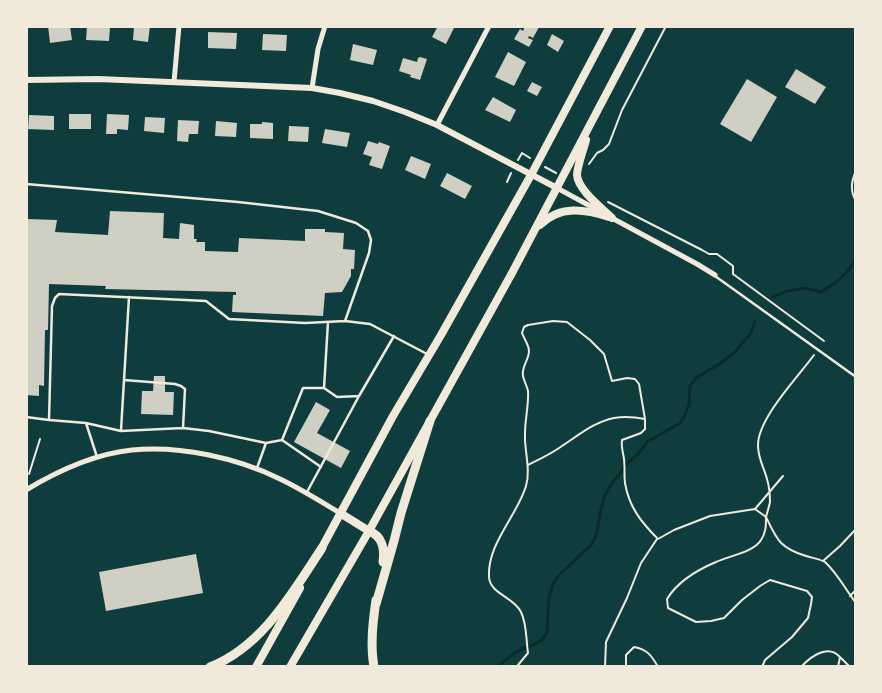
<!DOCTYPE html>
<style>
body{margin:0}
#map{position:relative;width:882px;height:693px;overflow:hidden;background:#0f3d3e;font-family:"Sofia Sans Condensed",sans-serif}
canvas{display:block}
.frame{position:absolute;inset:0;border:28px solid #f1e9da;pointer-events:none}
</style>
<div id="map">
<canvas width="882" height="693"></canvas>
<div class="frame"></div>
</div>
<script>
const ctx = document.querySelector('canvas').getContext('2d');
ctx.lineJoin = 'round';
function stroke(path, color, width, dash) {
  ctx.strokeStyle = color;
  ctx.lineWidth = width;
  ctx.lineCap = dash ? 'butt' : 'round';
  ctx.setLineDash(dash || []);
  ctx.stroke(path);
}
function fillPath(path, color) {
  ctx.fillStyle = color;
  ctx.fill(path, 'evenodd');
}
stroke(new Path2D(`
 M771,298L787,291L805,288L821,292C835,284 848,273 856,259
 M498,667L509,657L521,649L527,648L542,640L547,632L549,597L553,584L557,577L592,544L597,533L601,509L605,495L614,480L620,474L624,466L638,454L647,442L680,423L685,415L689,404L690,386L696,378L721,363L735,352L751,333L755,321`), '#0a2a2b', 3);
fillPath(new Path2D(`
 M48,26H70L72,40L50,43Z
 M87,26H110L109,41L86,40Z
 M134,26H150L148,42L133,40Z
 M438,26H455L446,44L432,37Z
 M525,26L539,27L533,38L529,36L528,38L533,40L529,47L514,39L520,29L523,31Z
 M208,32L237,33L236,49L208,48Z
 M263,34L287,35L286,51L262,50Z
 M552,34L564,41L558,52L547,45Z
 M353,44L377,50L373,65L350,60Z
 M508,52L526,62L514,86L495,77Z
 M420,57L427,59L420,80L410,77L411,75L399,71L403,58L417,62L418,58Z
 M796,69L826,87L815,104L785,87Z
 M747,79L777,97L751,142L720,124Z
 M532,82L542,87L537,96L527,91Z
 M493,97L516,110L510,122L485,110Z
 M69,114H91V129H69Z
 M107,114L129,115L128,130L117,129V134H106Z
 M29,115L54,116V130L28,129Z
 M145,117L165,118L164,133L144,131Z
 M178,120L199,121L198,134H189L188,142L177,141Z
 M216,121L237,123L236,137L215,136Z
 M262,122L273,123V139L250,138V124H262Z
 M289,126L309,127L308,142L288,141Z
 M325,129L350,133L347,147L322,143Z
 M368,141L378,144L379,142L390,146L382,169L369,165L372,157L363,154Z
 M411,156L431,164L425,179L405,170Z
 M447,173L472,186L465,199L440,186Z
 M110,211L164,213L163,238L179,239L180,223L194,225V239H197L196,242H205V251L238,252L239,238L305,241V229H325V232L344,233L343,249L355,250L354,269H351V276L342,292L325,293L323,316L232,312L233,295H236V292L105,289L106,286L49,284L48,330H45L44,386L39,385V396L26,395V219L57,220L55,232L108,235Z
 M154,376H165V392H174L173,415L141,414L142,391H153Z
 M316,402L330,410L317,433L350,451L341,468L294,442Z
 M196,554L203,593L106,611L99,572Z`), '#cfcfc3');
stroke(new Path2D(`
 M518,160L522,153L530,158
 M589,164L597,153L603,150L609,144L622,110L666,26
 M545,167L556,173
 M856,171C851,182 850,191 856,201
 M507,182L511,173
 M608,202L702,250L709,254H717L733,266V274L824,341
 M814,355C798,377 757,419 758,446C758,458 764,468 767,479C769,486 770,496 770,502C769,507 767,513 766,517C777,540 780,548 806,556C812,558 820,559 825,562C838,574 845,589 856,603
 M528,465C540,459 551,454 562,446C579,435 594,422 614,418C624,416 635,417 645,419
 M29,474L40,439
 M755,509L783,476
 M823,561L840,546L856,529
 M850,596L856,590
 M841,658L850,667
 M519,667L518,665L528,653C526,640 527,624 521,612C514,597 490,594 489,577C487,544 517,516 526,486C531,469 524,450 525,433C525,419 529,404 528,391C527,386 524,381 523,376C521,367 529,360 529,351C529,345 524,339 522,333L524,327L528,325L553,321L567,322L590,340L604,354L612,381L627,378L635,379L639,384L645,419V429L641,433L622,440C621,447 623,452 624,459C625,467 624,475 625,483C629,507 641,522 658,539L674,530L710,516L755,509L766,517C766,525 766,533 761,540C754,552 729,556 716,562C697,570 678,581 667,599L668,608L696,622L711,621L724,618L742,600L760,586L770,580L807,591L812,597L811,604L808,618L792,637L765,660L762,667
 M605,667L606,642L627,598L641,563L657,539
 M626,667V655L634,647C647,649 652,656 658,667
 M801,667C811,656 828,644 840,657L838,667`), '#f1e9da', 2);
stroke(new Path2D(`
 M26,184L238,202L318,211L356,223L368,231L371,240L369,253L345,321
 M715,276L856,377
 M124,380L175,384L181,386L185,389L183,428
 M324,388L328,322
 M26,417L49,420L86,423L121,431L183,428L209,431L266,443L282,440L303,388H324L337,397L359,396
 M49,420L52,306L55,298L59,294L206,301L229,319L305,323L345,321L370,324L427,354
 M86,423L97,457
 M121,430L129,297
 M282,440L321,467
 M257,468L266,443
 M307,492L359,396L394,336`), '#f1e9da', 2.5);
stroke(new Path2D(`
 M174,82L179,26
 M312,88L318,49L325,26
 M437,125L489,26
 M557,188L603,213
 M610,217L697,264L715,275
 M26,490C59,470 94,454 132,450C179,445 238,458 280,479C301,489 320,501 340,513`), '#f1e9da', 5);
stroke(new Path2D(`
 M26,80L98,79L312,88L340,93L373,101L405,112L437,125L557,188`), '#f1e9da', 6);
stroke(new Path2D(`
 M586,140C584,148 577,167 577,175C578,190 602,208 612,218
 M540,225C560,205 585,209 609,217
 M340,513L369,531
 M319,553L393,416L441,335L531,175L610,26
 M256,667L300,588
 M290,667L369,531L512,273L642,26`), '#f1e9da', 8);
stroke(new Path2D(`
 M369,531C382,536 385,549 383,562
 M376,604L394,541L401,513L430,421
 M210,667C263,646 292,593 322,548
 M374,667C370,645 373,621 376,600`), '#f1e9da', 9);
</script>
